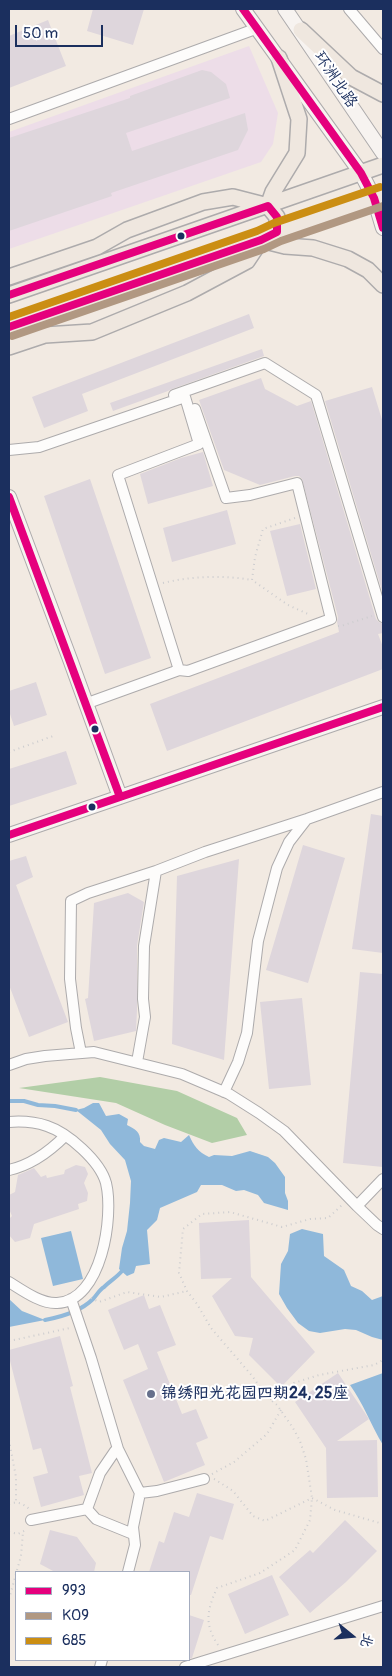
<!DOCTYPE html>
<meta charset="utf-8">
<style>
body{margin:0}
#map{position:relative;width:392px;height:1676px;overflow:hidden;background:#f2eae2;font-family:Pangolin,"LXGW WenKai TC",sans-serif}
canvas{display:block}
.frame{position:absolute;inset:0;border:10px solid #1b2f5e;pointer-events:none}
.legend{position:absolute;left:15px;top:1571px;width:175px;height:90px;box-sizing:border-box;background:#fff;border:1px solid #a4acbf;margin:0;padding:6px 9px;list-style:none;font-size:15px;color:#1b2f5e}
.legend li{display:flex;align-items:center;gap:10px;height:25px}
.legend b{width:25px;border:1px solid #a4acbf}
.north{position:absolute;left:327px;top:1611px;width:50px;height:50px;-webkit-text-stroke:4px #fff;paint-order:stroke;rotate:107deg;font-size:14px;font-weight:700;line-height:20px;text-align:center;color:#1b2f5e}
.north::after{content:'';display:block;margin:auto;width:18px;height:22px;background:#1b2f5e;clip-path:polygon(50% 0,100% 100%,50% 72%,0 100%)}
.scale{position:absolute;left:15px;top:25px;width:88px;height:22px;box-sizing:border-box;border:2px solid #1b2f5e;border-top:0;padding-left:6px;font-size:15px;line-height:18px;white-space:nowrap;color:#1b2f5e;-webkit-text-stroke:4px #fff;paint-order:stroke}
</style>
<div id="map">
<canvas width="392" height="1676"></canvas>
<div class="frame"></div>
<ul class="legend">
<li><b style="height:6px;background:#e5007d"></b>993</li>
<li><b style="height:6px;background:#b19882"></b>K09</li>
<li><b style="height:6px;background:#cb8e13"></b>685</li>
</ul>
<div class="north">北</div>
<div class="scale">50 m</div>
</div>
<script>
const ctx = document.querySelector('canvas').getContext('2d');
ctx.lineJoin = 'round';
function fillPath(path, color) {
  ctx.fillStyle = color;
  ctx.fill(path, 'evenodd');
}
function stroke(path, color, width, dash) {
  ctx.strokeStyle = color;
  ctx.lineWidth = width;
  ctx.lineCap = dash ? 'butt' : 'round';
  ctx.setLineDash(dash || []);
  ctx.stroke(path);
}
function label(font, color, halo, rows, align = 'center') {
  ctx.font = font + ' Pangolin,"LXGW WenKai TC",sans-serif';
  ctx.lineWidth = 4;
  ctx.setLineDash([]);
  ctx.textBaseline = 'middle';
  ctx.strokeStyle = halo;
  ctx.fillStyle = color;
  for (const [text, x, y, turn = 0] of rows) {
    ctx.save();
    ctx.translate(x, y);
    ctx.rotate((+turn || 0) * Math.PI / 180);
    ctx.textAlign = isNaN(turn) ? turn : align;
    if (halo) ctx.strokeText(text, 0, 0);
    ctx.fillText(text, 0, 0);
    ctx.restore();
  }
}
fillPath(new Path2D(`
 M249,46L278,113L273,144L261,162L9,249V132Z`), '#eddde8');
fillPath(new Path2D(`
 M100,1077L177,1091L237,1118L247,1135L212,1143L165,1125L116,1103L19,1088Z`), '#b2cea7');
fillPath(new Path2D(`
 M93,1103H99L106,1116L119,1114L128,1119L127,1125C135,1129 141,1132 140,1142L144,1146L155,1149L159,1140L164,1138L181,1142L189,1135C194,1146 198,1152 209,1157L214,1155L232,1156L250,1151L268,1157L275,1163L285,1177V1193L288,1201V1210L264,1203L258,1195L244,1190L236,1191L222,1185H201L197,1192L160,1208L157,1220L147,1230L150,1264L136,1266L134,1273L127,1276L119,1269L122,1248L127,1231L130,1203L131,1181L125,1160L110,1144L101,1130L76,1110L84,1108Z
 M302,1229L323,1234L324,1256L344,1270L351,1286L362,1291L372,1300L383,1296V1340L372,1337L356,1330L345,1329L320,1333L309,1331L298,1323L287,1308L279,1294L281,1264L288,1251L290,1234Z
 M71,1231L83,1279L53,1286L41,1238Z
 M9,1299L22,1311L45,1320L9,1327Z
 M383,1373V1445C371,1425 363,1403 350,1385Z`), '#8fb8da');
stroke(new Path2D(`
 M9,1101H24L38,1105L55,1106L76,1110
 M45,1320C61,1317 81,1311 93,1299C97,1295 99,1290 104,1287C110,1281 116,1278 122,1271`), '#8fb8da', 4);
fillPath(new Path2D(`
 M93,9H144L133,45L87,31Z
 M48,20L66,66L9,88V36Z
 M202,70L211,72L226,84L230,98L126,133L132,151L245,113L248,130L238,150L111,193L112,196L9,231V138L130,98V96Z
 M249,314L254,328L82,394L88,411L44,428L32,397Z
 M262,349L264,356L172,389L168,391L113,411L110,403Z
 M261,378L265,389L297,406L311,401L376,619L379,622L383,624V633L378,634L383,647V669L167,751L150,704L339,632L337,622L338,617L302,479L299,476H295L260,485L224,470L199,400Z
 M372,387L383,423V594L325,401Z
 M203,452L213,486L148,504L140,474L181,458Z
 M90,479L151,658L105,674L44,496Z
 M227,510L236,544L172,562L163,528Z
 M300,524L316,589L287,596L270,531Z
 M36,682L47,715L14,726L9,711V691Z
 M66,751L77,784L9,806V769Z
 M371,814L383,816V953L352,949Z
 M303,845L345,858L308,983L266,970Z
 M26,856L33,877L16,885L68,1022L29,1037L9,985V861Z
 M239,859L224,1060L172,1044L177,876Z
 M128,893L144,902L137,946V1010L136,1031L94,1041L85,999L88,998L94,903Z
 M360,972L383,974V1167L343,1163Z
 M302,998L311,1085L269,1089L260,1002Z
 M76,1165L85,1167L88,1174L84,1183L88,1193L87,1201L78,1204L79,1209L34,1224L30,1238L15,1242L9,1235V1219L12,1216L9,1209V1195L15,1192L18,1175L34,1168L41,1177L46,1175L47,1178L64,1174L65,1170Z
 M249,1220L251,1277L315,1352L281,1387L249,1355L253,1338L235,1336L212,1296L232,1278L201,1279L199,1223Z
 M144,1295L149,1309L160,1305L176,1345L157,1352L182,1414L196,1409L208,1438L196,1443L205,1465L164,1482L123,1380L148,1369L138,1344L124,1350L108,1310Z
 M60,1336L73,1386L70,1387L92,1473L79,1476L84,1495L41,1507L33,1477L48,1473L41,1448L33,1450L9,1357V1350Z
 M338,1373L369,1419L337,1441L377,1440L378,1497L327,1498L326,1448L295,1402Z
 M197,1493L234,1504L223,1540L210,1536L191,1595H189V1572H149L159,1541L164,1543L174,1512L189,1517Z
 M345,1520L377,1551L346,1582L310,1613L279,1577L310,1550L313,1553Z
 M50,1530L77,1537L96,1563L94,1572H55L40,1564Z
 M272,1575L289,1615L245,1634L228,1594Z
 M189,1615L204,1620L192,1658L189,1659Z`), '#ded6dc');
const street = new Path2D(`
 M349,9L383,49
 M9,119L258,28
 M174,395L265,363L316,395L383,617
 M9,450L39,447L185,397L199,444L118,475L179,670L85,704
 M179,670L188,671L331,619L297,483L250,495L226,498L195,409
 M81,1053L76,1028L70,979L71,901L88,893L156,871L205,852L307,819L383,792
 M137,1062L145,1017L143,999L144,946L156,871
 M9,1065L26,1059L45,1056L94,1052L182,1074L229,1094L259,1113L284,1131L357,1206L377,1225L383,1229
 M224,1092L238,1062L247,1033L258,941L277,868L289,842L306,820
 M9,1122C21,1121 35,1122 47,1126C68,1133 100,1161 106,1183C114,1216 102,1301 57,1303C41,1304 22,1290 9,1282
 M9,1170C31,1165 49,1152 65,1136
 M357,1206L383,1179
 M71,1299L91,1358L118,1449L140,1493L157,1491L204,1479
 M115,1451L100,1473L87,1509L96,1519L133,1534
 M31,1520L87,1509
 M128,1572L135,1545L133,1527L140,1493
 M100,1667L102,1660
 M185,1667L383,1606`);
const secondary = new Path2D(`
 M243,9L361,173L374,198L383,228
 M285,9L383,153
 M9,497L71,662L120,797
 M9,835L383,707`);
const primary = new Path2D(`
 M301,30L351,77L383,94
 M268,206L273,192L297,153L299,119L279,58
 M9,277L97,247L127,230L203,202L233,197L268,206L277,217V232
 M9,295L383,165
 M9,327L261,240L277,232L383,196
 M9,347L45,335L92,332L187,293L247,261L261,240L285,246L313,248L348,259L368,270L383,285`);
stroke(street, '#adabac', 12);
stroke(secondary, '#adabac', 16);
stroke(primary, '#adabac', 18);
stroke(new Path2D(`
 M295,518L263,529L255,557L252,580L288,605L310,615
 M163,583C192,576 223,575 252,580
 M338,626H341L372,616
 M9,752L56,735
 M91,1298L99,1302L127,1292L161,1297L187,1291
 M9,1341L70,1328
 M270,1399L286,1394L294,1383L319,1375L374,1365L383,1360
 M9,1440L16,1477V1502
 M212,1474L234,1462L267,1434L281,1410
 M214,1479L216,1480L233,1491L253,1516L265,1521L312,1498L335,1510L383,1524
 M9,1504C16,1501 23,1503 29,1509
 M9,1532L18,1534L26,1530
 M9,1599L21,1556L23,1532
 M218,1645C204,1624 207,1610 217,1588L260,1573L295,1550L310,1520L312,1498L306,1459L300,1441L293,1428L277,1405L266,1396L253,1377L211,1328L197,1304L187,1291L179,1273L183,1229L202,1214L230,1212L282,1227L310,1219L328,1218L342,1205`), '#cdcdcf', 2, [1, 4]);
stroke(street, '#fdfcfb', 10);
stroke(secondary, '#f7f3f0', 14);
stroke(primary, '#efe7df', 15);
stroke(new Path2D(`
 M243,9L361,173L374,198L383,228
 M9,295L268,206L277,217V232L261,240L9,327
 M9,497L120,797
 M9,835L383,707`), '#e5007d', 8);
stroke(new Path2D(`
 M12,336L264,249L281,241L383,206`), '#b19882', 8);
stroke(new Path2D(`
 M9,317L257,231L274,223L380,187`), '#cb8e13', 8);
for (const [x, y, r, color] of [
 [181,236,4.5,"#1b2f5e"],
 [95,729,4.5,"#1b2f5e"],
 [92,807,4.5,"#1b2f5e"],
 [151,1394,5,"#66708c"]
]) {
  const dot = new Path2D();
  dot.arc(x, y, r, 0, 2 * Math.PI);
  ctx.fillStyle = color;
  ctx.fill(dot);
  stroke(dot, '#fff', 2);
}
label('16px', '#1b2f5e', '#fff', [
 ["环洲北路",335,80,56]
]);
label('bold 16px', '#1b2f5e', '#fff', [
 ["锦绣阳光花园四期24, 25座",161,1394]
], 'left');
</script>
